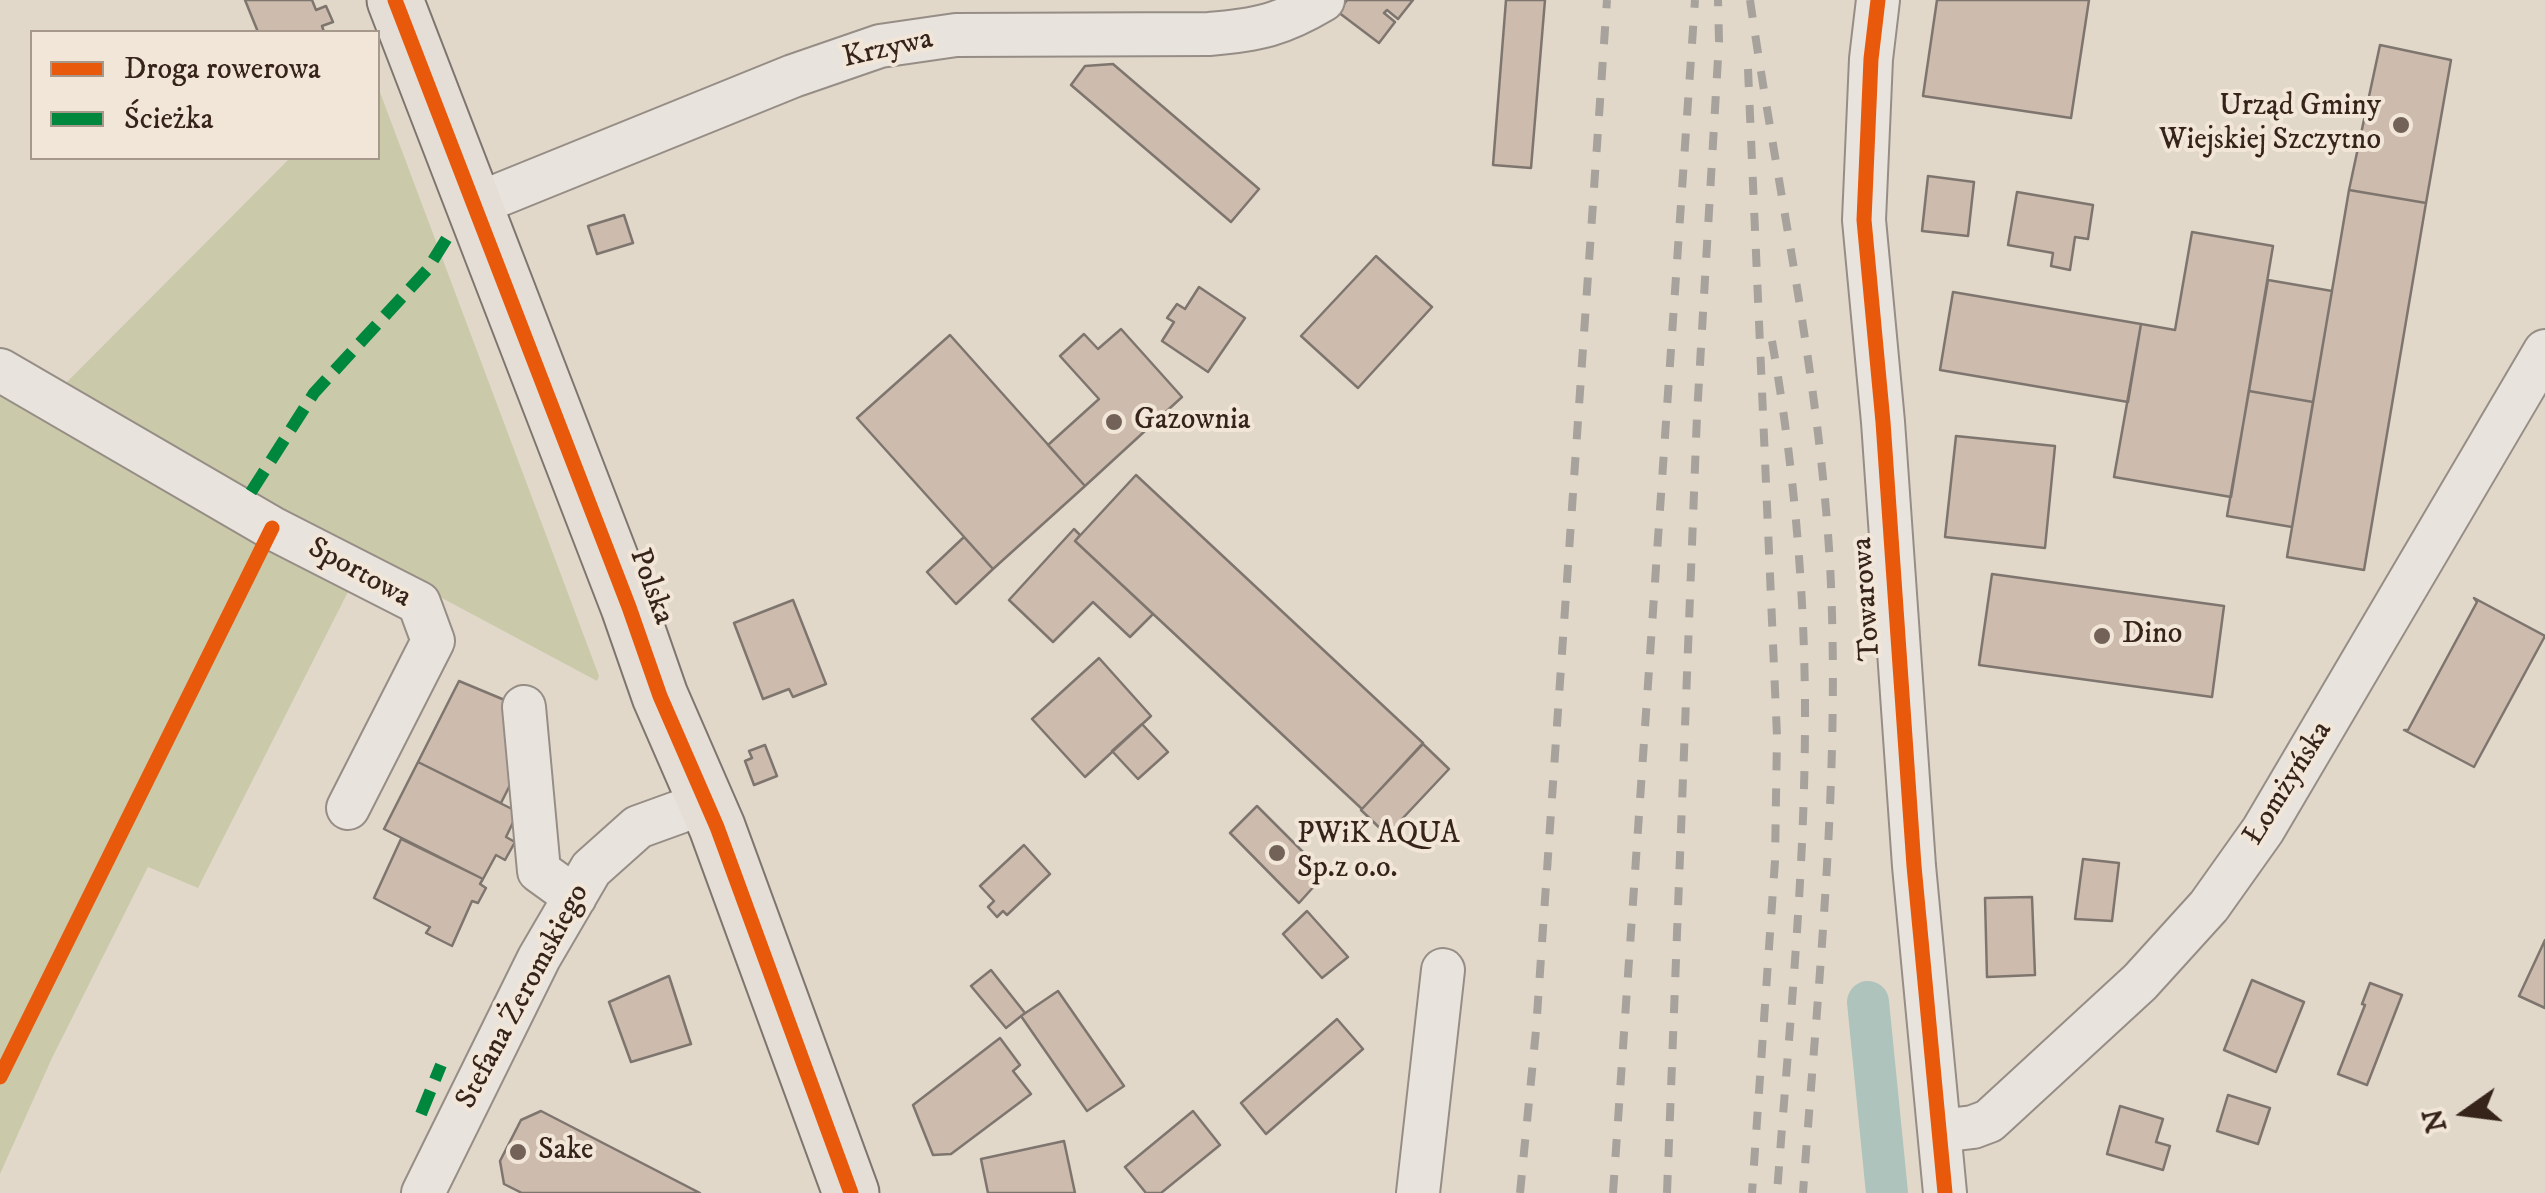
<!DOCTYPE html>
<meta charset="utf-8">
<style>
body{margin:0}
#map{position:relative;width:2545px;height:1193px;overflow:hidden;background:#e1d8ca;font-family:"IM FELL DW Pica",serif}
canvas{display:block}
.legend{position:absolute;left:30px;top:30px;width:350px;height:130px;box-sizing:border-box;background:#f1e6d7;border:2px solid #a6988b;margin:0;padding:12px 18px;list-style:none;font-size:30px;color:#36231a}
.legend li{display:flex;align-items:center;gap:20px;height:50px}
.legend b{width:50px;border:2px solid #a6988b}
.north{position:absolute;left:2415px;top:1063px;width:100px;height:100px;-webkit-text-stroke:8px #f1e6d7;paint-order:stroke;rotate:256deg;font-size:28px;font-weight:700;line-height:40px;text-align:center;color:#36231a}
.north::after{content:'';display:block;margin:auto;width:35px;height:45px;background:#36231a;clip-path:polygon(50% 0,100% 100%,50% 72%,0 100%)}
</style>
<div id="map">
<canvas width="2545" height="1193"></canvas>
<ul class="legend">
<li><b style="height:12px;background:#e8590c"></b>Droga rowerowa</li>
<li><b style="height:12px;background:#00873e"></b>Ścieżka</li>
</ul>
<div class="north">N</div>
</div>
<script>
const ctx = document.querySelector('canvas').getContext('2d');
ctx.lineJoin = 'round';
function fillPath(path, color) {
  ctx.fillStyle = color;
  ctx.fill(path, 'evenodd');
}
function stroke(path, color, width, dash) {
  ctx.strokeStyle = color;
  ctx.lineWidth = width;
  ctx.lineCap = dash ? 'butt' : 'round';
  ctx.setLineDash(dash || []);
  ctx.stroke(path);
}
function label(font, color, halo, rows, align = 'center') {
  ctx.font = font + ' "IM FELL DW Pica",serif';
  ctx.lineWidth = 8;
  ctx.setLineDash([]);
  ctx.textBaseline = 'middle';
  ctx.strokeStyle = halo;
  ctx.fillStyle = color;
  for (const [text, x, y, turn = 0] of rows) {
    ctx.save();
    ctx.translate(x, y);
    ctx.rotate((+turn || 0) * Math.PI / 180);
    ctx.textAlign = isNaN(turn) ? turn : align;
    if (halo) ctx.strokeText(text, 0, 0);
    ctx.fillText(text, 0, 0);
    ctx.restore();
  }
}
fillPath(new Path2D(`
 M378,87L599,676L597,681L57,392L290,158H378Z
 M0,381L351,586L198,888L148,867L52,1058L0,1174Z`), '#cacaab');
stroke(new Path2D(`
 M1868,1002L1887,1193`), '#aec3bb', 42);
const building = new Path2D(`
 M245,0H312L316,10L326,6L333,22L322,26L324,32H258Z
 M1347,0H1413L1398,19L1387,10L1384,13L1395,22L1379,43L1338,12Z
 M1506,0H1545L1531,168L1493,165Z
 M1937,0H2089L2071,118L1923,96Z
 M2380,45L2451,60L2426,203L2349,190Z
 M1113,64L1259,189L1231,222L1071,85L1085,66Z
 M1928,176L1974,182L1968,236L1922,231Z
 M2349,190L2426,203L2364,570L2287,557Z
 M2017,192L2093,205L2088,239L2075,237L2070,270L2051,266L2053,253L2008,245Z
 M624,215L633,243L597,254L588,226Z
 M2192,232L2273,246L2231,497L2114,477L2141,324L2175,330Z
 M1376,256L1432,307L1358,388L1301,336Z
 M2268,280L2332,291L2313,402L2249,391Z
 M1199,287L1245,318L1208,372L1162,341L1174,322L1167,318L1177,304L1185,309Z
 M1953,292L2141,324L2128,402L1940,370Z
 M1121,329L1182,397L1085,486L1048,445L1099,399L1060,356L1084,334L1098,349Z
 M950,335L1085,486L993,569L857,418Z
 M2249,391L2313,402L2292,527L2227,516Z
 M1956,436L2055,446L2045,548L1945,537Z
 M1136,475L1423,743L1362,809L1075,541Z
 M1074,529L1080,535L1075,541L1153,614L1130,637L1093,602L1053,642L1009,600Z
 M964,537L993,569L956,604L927,572Z
 M1992,574L2224,606L2212,697L1979,665Z
 M2474,598L2545,636L2474,767L2404,730H2408L2477,602Z
 M793,600L826,684L793,697L789,689L763,699L734,623Z
 M1099,658L1151,716L1085,777L1032,719Z
 M459,681L507,701L517,771L501,803L418,762Z
 M1142,724L1168,752L1138,779L1112,751Z
 M1423,744L1449,769L1387,835L1361,810Z
 M765,745L777,776L754,785L745,761L752,758L749,751Z
 M418,762L518,812L506,837L515,842L505,860L496,855L483,879L384,829Z
 M1257,806L1325,874L1299,903L1230,833Z
 M401,839L483,879L480,884L486,888L478,903L472,901L452,946L426,933L430,927L374,898Z
 M1024,845L1050,874L1007,915L1003,911L997,917L988,907L994,901L980,886Z
 M2083,859L2119,863L2112,921L2075,919Z
 M2032,897L2035,975L1987,977L1985,898Z
 M1307,911L1348,957L1322,978L1283,934Z
 M2545,940V1008L2519,996Z
 M991,970L1025,1013L1006,1028L971,986Z
 M669,976L691,1044L631,1062L609,1002Z
 M2252,980L2304,1002L2276,1072L2224,1050Z
 M2370,983L2402,995L2367,1085L2338,1074L2365,1005L2362,1004Z
 M1058,991L1124,1086L1087,1111L1021,1016Z
 M1337,1019L1363,1049L1266,1134L1241,1103Z
 M1000,1038L1020,1065L1013,1071L1031,1094L951,1154L933,1155L913,1105Z
 M2228,1095L2270,1108L2258,1144L2217,1131Z
 M2120,1106L2163,1119L2156,1142L2170,1146L2163,1170L2107,1154Z
 M541,1111L700,1193H522L504,1184L500,1161L521,1120Z
 M1193,1111L1220,1145L1161,1193H1146L1125,1167Z
 M1064,1141L1075,1193H988L981,1159Z`);
fillPath(building, '#cdbbae');
stroke(building, '#7e766e', 2.5);
const minor = new Path2D(`
 M1878,0L1871,59L1864,220L1883,422L1914,866L1945,1193
 M472,206L793,76L880,46L956,35L1209,34C1258,30 1281,25 1323,0
 M0,370L272,528L419,603L433,641L348,808
 M524,707L539,871L575,897
 M1940,1131L1973,1127L1989,1121L2140,982L2209,906L2263,830L2545,351
 M423,1193L539,958L591,869L638,827L707,802
 M1418,1193L1443,970`);
const major = new Path2D(`
 M395,0L629,607L660,696L717,827L851,1193`);
stroke(minor, '#968e86', 46);
stroke(major, '#7e766e', 59);
stroke(minor, '#e8e3dc', 42);
stroke(major, '#e4ded6', 55);
stroke(new Path2D(`
 M1750,0C1777,187 1819,375 1830,564C1841,773 1818,984 1803,1193
 M1748,69L1777,736L1775,861L1752,1193
 M1772,341C1793,460 1804,581 1805,702C1806,866 1789,1030 1777,1193
 M1520,1193L1536,1030L1607,0
 M1613,1193L1695,0
 M1667,1193L1697,415L1719,41L1718,0`), '#a7a29c', 8, [18, 18]);
stroke(new Path2D(`
 M251,492L314,393L427,270L447,238
 M421,1114L441,1065`), '#00873e', 12, [25, 12]);
stroke(new Path2D(`
 M395,0L629,607L660,696L717,827L851,1193
 M1878,0L1871,59L1864,220L1883,422L1914,866L1945,1193
 M0,1077L272,528`), '#e8590c', 15);
for (const [x, y, r, color] of [
 [2401,125,10,"#726258"],
 [1114,422,10,"#726258"],
 [2102,636,10,"#726258"],
 [1277,853,10,"#726258"],
 [518,1152,10,"#726258"]
]) {
  const dot = new Path2D();
  dot.arc(x, y, r, 0, 2 * Math.PI);
  ctx.fillStyle = color;
  ctx.fill(dot);
  stroke(dot, '#f1e6d7', 4);
}
label('30px', '#36231a', '#f1e6d7', [
 ["Krzywa",888,50,-13],
 ["Sportowa",359,574,29],
 ["Polska",650,587,70],
 ["Towarowa",1868,599,-94],
 ["Łomżyńska",2289,784,-58],
 ["Stefana Żeromskiego",524,997,-62]
]);
label('30px', '#36231a', '#f1e6d7', [
 ["Urząd Gminy",2381,108,"right"],
 ["Wiejskiej Szczytno",2381,142,"right"],
 ["Gazownia",1134,422],
 ["Dino",2122,636],
 ["PWiK AQUA",1297,836],
 ["Sp.z o.o.",1297,870],
 ["Sake",538,1152]
], 'left');
</script>
